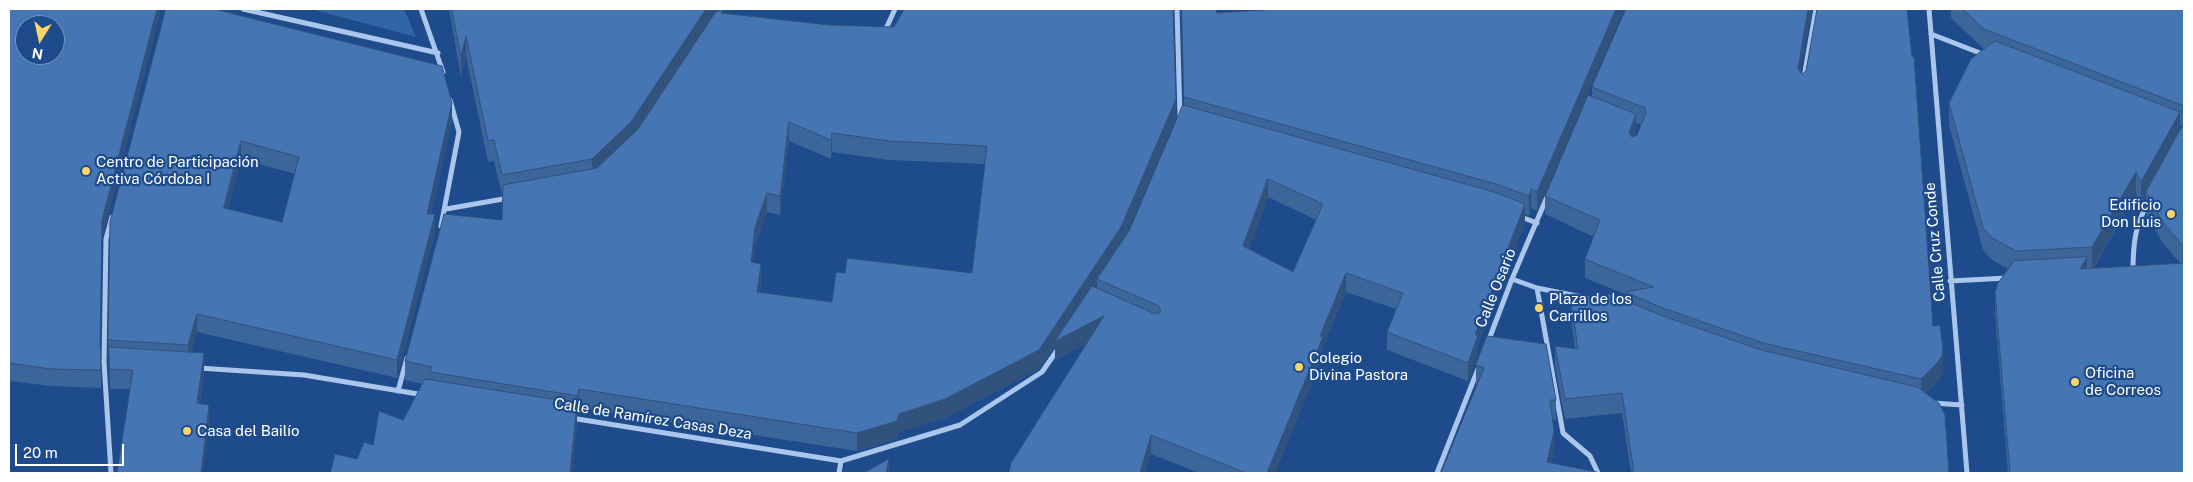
<!DOCTYPE html>
<meta charset="utf-8">
<style>
body{margin:0}
#map{position:relative;width:2193px;height:482px;overflow:hidden;background:#1d4b8b;font-family:"Public Sans",sans-serif}
canvas{display:block}
.frame{position:absolute;inset:0;border:10px solid #fff;pointer-events:none}
.north{position:absolute;left:15px;top:15px;width:50px;height:50px;box-sizing:border-box;background:#1d4b8b;border:1px solid #7793b9;border-radius:50%;rotate:190deg;font-size:14px;font-weight:700;line-height:20px;text-align:center;color:#fff}
.north::after{content:'';display:block;margin:auto;width:18px;height:22px;background:#fcd468;clip-path:polygon(50% 0,100% 100%,50% 72%,0 100%)}
.scale{position:absolute;left:15px;top:444px;width:109px;height:22px;box-sizing:border-box;border:2px solid #fff;border-top:0;padding-left:6px;font-size:15px;line-height:18px;white-space:nowrap;color:#fff;-webkit-text-stroke:4px #1d4b8b;paint-order:stroke}
</style>
<div id="map">
<canvas width="2193" height="482"></canvas>
<div class="frame"></div>
<div class="north">N</div>
<div class="scale">20 m</div>
</div>
<script>
const ctx = document.querySelector('canvas').getContext('2d');
ctx.lineJoin = 'round';
function fillPath(path, color) {
  ctx.fillStyle = color;
  ctx.fill(path, 'evenodd');
}
function stroke(path, color, width, dash) {
  ctx.strokeStyle = color;
  ctx.lineWidth = width;
  ctx.lineCap = dash ? 'butt' : 'round';
  ctx.setLineDash(dash || []);
  ctx.stroke(path);
}
function label(font, color, halo, rows, align = 'center') {
  ctx.font = font + ' "Public Sans",sans-serif';
  ctx.lineWidth = 4.5;
  ctx.setLineDash([]);
  ctx.textBaseline = 'middle';
  ctx.strokeStyle = halo;
  ctx.fillStyle = color;
  for (const [text, x, y, turn = 0] of rows) {
    ctx.save();
    ctx.translate(x, y);
    ctx.rotate((+turn || 0) * Math.PI / 180);
    ctx.textAlign = isNaN(turn) ? turn : align;
    if (halo) ctx.strokeText(text, 0, 0);
    ctx.fillText(text, 0, 0);
    ctx.restore();
  }
}
fillPath(new Path2D(`
 M311,9H404L416,37Z`), '#3165a9');
stroke(new Path2D(`
 M243,9L438,53
 M421,9L443,72
 M1177,9L1180,117
 M1929,9L1967,473
 M885,31L895,9
 M1931,34L1985,55
 M1804,77L1816,9
 M446,209L509,198
 M1521,217L1537,223
 M441,226L459,132L450,100
 M2133,272C2133,242 2135,225 2150,199
 M1512,279L1537,288L1582,297L1591,300
 M1950,281L2007,278
 M1537,288L1563,433L1590,456L1598,473
 M1488,342L1512,279L1547,197
 M199,368L304,375L424,395
 M398,391L407,358
 M1933,403L1962,405
 M571,418L841,461L960,425L1042,372L1058,349
 M111,473L104,362L106,239L112,217
 M839,473L841,461
 M1437,473L1478,369`), '#aac6ec', 5);
fillPath(new Path2D(`
 M9,9H160V13L102,238L100,348L101,370V388L51,386L9,381Z
 M166,9L452,121L431,214L435,232L397,378L197,332L191,352L204,373L200,403L209,425L130,389H110L109,367L108,340ZM241,159L295,174L282,222L228,209Z
 M449,9H725L724,13L1176,118L1125,237L1129,231L1184,106L1181,9H1216L1217,13L1624,9L1537,211L1531,208L1529,215L1525,214V223L1478,344V354L1468,381L1387,350V332L1396,309L1346,292L1323,347V356L1275,473H1199L1151,454L1086,344L1055,360V345L1039,369L945,418L899,432L897,439L857,451L579,408L578,414H577V423L572,473H330L357,459L403,420L423,384L405,380V361L502,220L503,195H502L494,161L488,162L466,56L461,77ZM789,141L831,159L832,152L889,160L985,164L972,273H845L832,302L760,292L761,283L753,262L755,246L767,212L780,215ZM1268,197L1316,220L1293,272L1249,249ZM1097,282V288L1094,287Z
 M1626,9H1812L1800,73L1933,326L1943,367L1942,375L1937,382L1926,393L1949,473H1631L1622,413L1565,419L1555,366V346L1575,349L1571,320V301H1625V294L1585,278V259L1594,237L1545,214V196L1592,96V87ZM1636,123L1641,125L1637,135L1635,136L1636,132Z
 M1951,9H2184V473H2008L1995,313V292L2008,269L1992,260L1983,250L1949,125V103L1984,49L1951,18ZM2180,125L2183,126L2180,131ZM2136,194L2141,204L2146,195V213L2162,242L2180,263L2093,269Z
 M1476,365L1556,400V420H1553L1554,450L1551,463L1441,473L1477,385H1476Z`), '#3c659a');
fillPath(new Path2D(`
 M157,9H160V13L102,238V220Z
 M706,9H725L723,18L631,142L592,180V159Z
 M1616,9H1624L1537,211V192Z
 M1808,9H1812L1798,88V69Z
 M466,36V56L461,77V56Z
 M1176,99V118L1121,246L1097,279V282L1058,340L1104,316V335L1055,360V345L1039,369L945,418L899,432L897,439L857,451V433L899,414Z
 M452,103V121L427,232V214Z
 M2180,112V134L2146,192V195L2141,204V182Z
 M1636,114V132L1629,152V133Z
 M789,122V141L780,215V196Z
 M832,133V152L831,159V140Z
 M241,141V159L224,226V208Z
 M2136,172V194L2092,269V247Z
 M1268,179V197L1243,265V246Z
 M1531,189V208L1529,215V196Z
 M767,193V212L755,246L751,281V262L755,227Z
 M1525,204V223L1478,344V354L1468,381V363L1475,335Z
 M435,214V232L397,378V360Z
 M2087,257V278L2080,269Z
 M761,264V283L757,310V292Z
 M1346,273V292L1323,347V356L1275,473H1267L1320,336Z
 M197,314V332L188,363V345Z
 M1943,349V367L1942,375L1937,382L1921,398V379Z
 M204,353V373L197,423V403Z
 M579,389V408L578,414V396Z
 M577,403V423L572,473H570Z
 M209,405V425L203,473H201Z
 M1554,431V450L1549,473L1547,462Z
 M1151,435V454L1145,473H1140Z
 M889,459V473H886Z`), '#31527d');
const building = new Path2D(`
 M9,9H157L102,220L100,344L101,370L51,369L9,363ZM25,25H55V55H25Z
 M166,9H214L442,66L452,103L427,214H435L397,360L197,314L188,345L108,340L110,222ZM241,141L299,157L282,222L224,208Z
 M452,9H706L631,122L592,159L502,175L494,140L488,141L466,36L461,56Z
 M722,9L721,13L829,25L894,27L904,9H1173L1176,99L1121,227L1039,350L945,399L899,414L897,421L857,433L579,389L578,396L430,372L432,367L405,361L444,214L502,220L503,185L597,168L638,129L715,13ZM789,122L831,140L832,133L889,141L987,146L972,273L847,258L845,273L836,272L832,302L757,292L761,264L751,262L755,227L767,193L780,196Z
 M1182,9H1216L1217,13L1278,9H1616L1537,192L1531,189L1529,196L1496,184L1184,97Z
 M1626,9H1808L1798,69L1802,74L1806,71L1817,9H1907L1912,57L1914,56L1933,326L1940,325L1943,349L1942,356L1937,363L1921,379L1763,343L1663,308L1625,292L1654,287L1585,259L1600,220L1545,196L1588,95L1636,114L1629,133L1632,137L1637,135L1646,113L1645,108L1592,87Z
 M1963,9H2184V106L1984,29Z
 M1995,41L2180,112L2141,182L2136,172L2092,247L2016,251L1992,238L1983,228L1949,103L1971,59Z
 M1183,105L1494,192L1525,204L1475,335H1478L1468,363L1387,332L1403,293L1346,273L1320,336L1323,337L1267,473H1246L1151,435L1140,473H1009L1011,463L1104,316L1055,341L1092,286L1155,314L1161,312L1159,306L1097,279L1129,231ZM1268,179L1323,204L1293,272L1243,246Z
 M2184,123V245L2181,244L2162,221L2146,192Z
 M2087,257L2080,269L2184,263V473H2010L1995,292L1998,283L2014,261Z
 M1610,294L1660,315L1761,350L1917,387L1939,403L1945,415L1949,473H1634L1622,393L1565,399L1555,346L1578,349L1571,301Z
 M1487,336L1546,344L1556,400H1550L1554,431L1547,462L1601,473H1441L1451,448L1484,368L1476,365Z
 M109,347L204,353L197,403L209,405L201,473H117L133,370L110,369Z
 M425,379L577,403L570,473H330L335,454L357,459L364,442L373,445L379,411L403,420Z
 M889,459L886,473H864Z`);
fillPath(building, '#4675b3');
stroke(building, '#31527d', 1);
for (const [x, y, r, color] of [
 [86,171,5,"#fcd468"],
 [2171,214,5,"#fcd468"],
 [1539,308,5,"#fcd468"],
 [1299,367,5,"#fcd468"],
 [2075,382,5,"#fcd468"],
 [187,431,5,"#fcd468"]
]) {
  const dot = new Path2D();
  dot.arc(x, y, r, 0, 2 * Math.PI);
  ctx.fillStyle = color;
  ctx.fill(dot);
  stroke(dot, '#1d4b8b', 2);
}
label('15px', '#fff', '#1d4b8b', [
 ["Centro de Participación",96,162],
 ["Activa Córdoba I",96,179],
 ["Edificio",2161,205,"right"],
 ["Don Luis",2161,222,"right"],
 ["Plaza de los",1549,299],
 ["Carrillos",1549,316],
 ["Colegio",1309,358],
 ["Divina Pastora",1309,375],
 ["Oficina",2085,373],
 ["de Correos",2085,390],
 ["Casa del Bailío",197,431]
], 'left');
label('15px', '#fff', '#1d4b8b', [
 ["Calle Cruz Conde",1935,242,-95],
 ["Calle Osario",1496,288,-68],
 ["Calle de Ramírez Casas Deza",653,419,9]
]);
</script>
